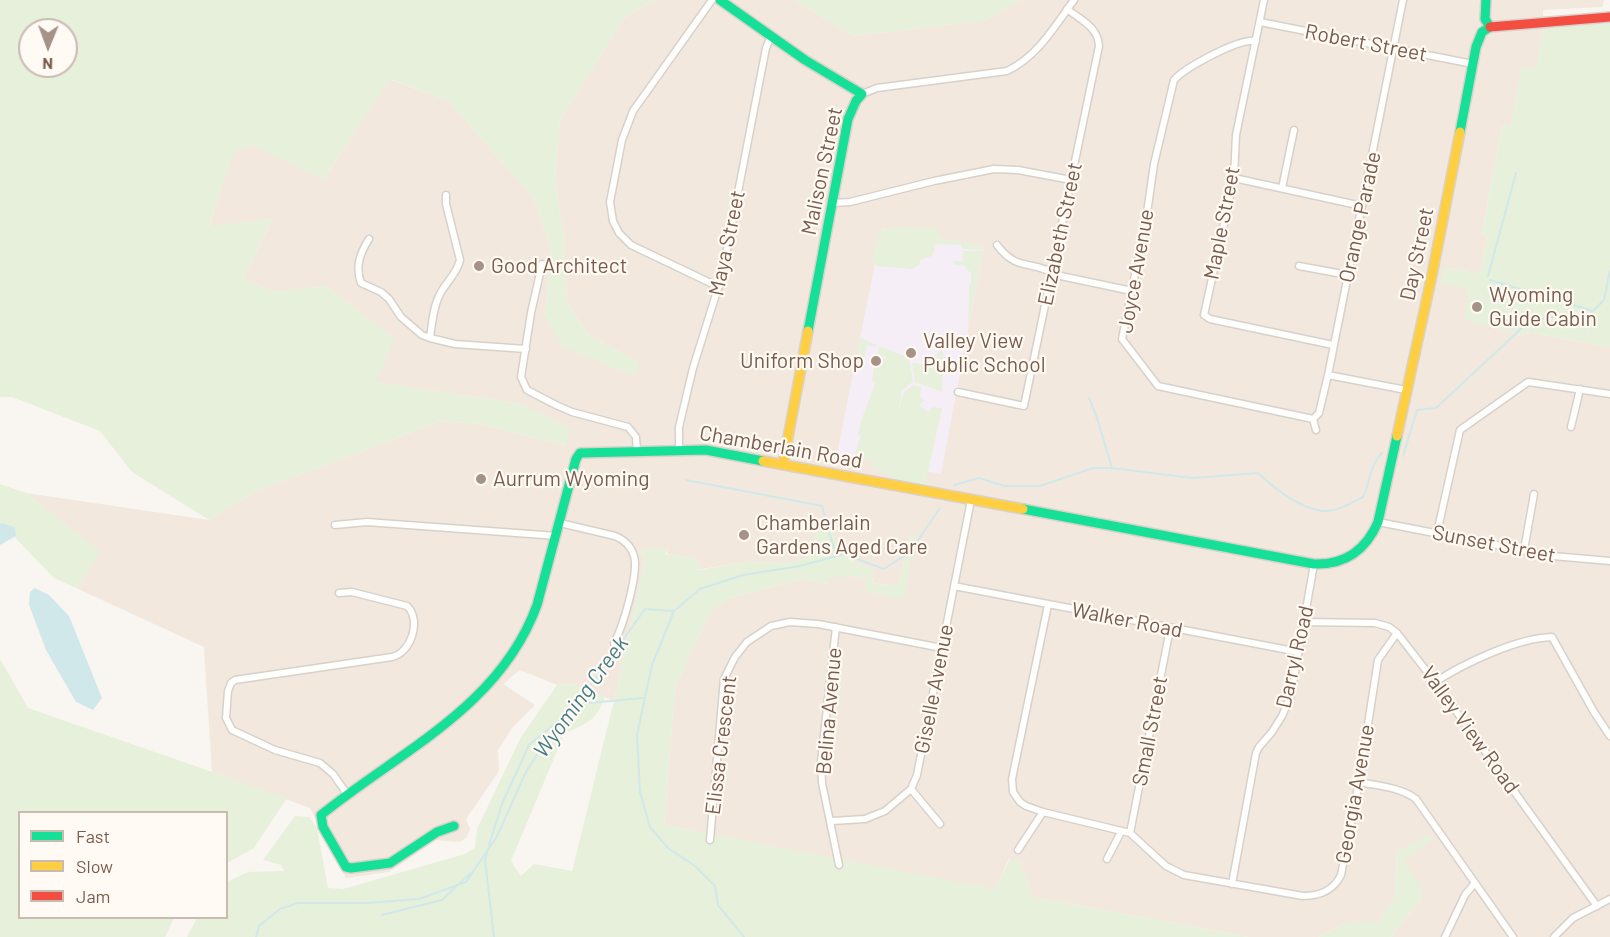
<!DOCTYPE html>
<style>
body{margin:0}
#map{position:relative;width:1610px;height:937px;overflow:hidden;background:#f9f5f0;font-family:Barlow,sans-serif}
canvas{display:block}
.legend{position:absolute;left:18px;top:811px;width:210px;height:108px;box-sizing:border-box;background:#fffaf3;border:2px solid #cabbb1;margin:0;padding:8px 10px;list-style:none;font-size:18px;color:#7a5c4d}
.legend li{display:flex;align-items:center;gap:12px;height:30px}
.legend b{width:30px;border:2px solid #cabbb1}
.north{position:absolute;left:18px;top:18px;width:60px;height:60px;box-sizing:border-box;background:#fffaf3;border:2px solid #cabbb1;border-radius:50%;rotate:181deg;font-size:16px;font-weight:700;line-height:24px;text-align:center;color:#7a5c4d}
.north::after{content:'';display:block;margin:auto;width:21px;height:27px;background:#a69286;clip-path:polygon(50% 0,100% 100%,50% 72%,0 100%)}
</style>
<div id="map">
<canvas width="1610" height="937"></canvas>
<ul class="legend">
<li><b style="height:8px;background:#16e098"></b>Fast</li>
<li><b style="height:8px;background:#ffcf43"></b>Slow</li>
<li><b style="height:8px;background:#f24e42"></b>Jam</li>
</ul>
<div class="north">N</div>
</div>
<script>
const ctx = document.querySelector('canvas').getContext('2d');
ctx.lineJoin = 'round';
function fillPath(path, color) {
  ctx.fillStyle = color;
  ctx.fill(path, 'evenodd');
}
function stroke(path, color, width, dash) {
  ctx.strokeStyle = color;
  ctx.lineWidth = width;
  ctx.lineCap = dash ? 'butt' : 'round';
  ctx.setLineDash(dash || []);
  ctx.stroke(path);
}
function label(font, color, halo, rows, align = 'center') {
  ctx.font = font + ' Barlow,sans-serif';
  ctx.lineWidth = 4.5;
  ctx.setLineDash([]);
  ctx.textBaseline = 'middle';
  ctx.strokeStyle = halo;
  ctx.fillStyle = color;
  for (const [text, x, y, turn = 0] of rows) {
    ctx.save();
    ctx.translate(x, y);
    ctx.rotate((+turn || 0) * Math.PI / 180);
    ctx.textAlign = isNaN(turn) ? turn : align;
    if (halo) ctx.strokeText(text, 0, 0);
    ctx.fillText(text, 0, 0);
    ctx.restore();
  }
}
fillPath(new Path2D(`
 M655,0H794L854,36L987,20L1020,0H1604L1602,7L1543,10V28L1536,70L1522,67L1511,126L1502,125L1482,235L1487,237L1480,274L1446,268L1444,283L1469,289L1465,319L1521,336L1527,332L1610,347V937H1391L1422,898L1403,861L1433,839L1397,852L1395,897L1379,922L1346,923L1318,937H1248L1033,897L1020,862L1009,859L995,890L664,825L675,686L711,611L729,598L802,579L828,584L830,576L846,575L867,579L865,591L903,598L910,536L898,586L872,583L874,570L857,563L837,550L818,529L808,558L793,562L740,563L695,570L699,559L667,554L668,548L640,550L645,561L614,701L574,684L557,685L520,670L503,684L535,705L513,727L498,750L499,771L466,819L470,829L467,837L462,841L456,842L436,840L389,872L346,878L310,808L212,772L204,647L76,588L100,552L26,493L209,520L259,489L337,461L440,421L480,424L566,446L521,404L375,382L394,338L326,286L275,292L243,279L272,219L209,227L233,153L251,145L325,178L389,79L448,101L534,198L551,250L545,317L640,362L588,335L567,302L564,239L555,180L560,120L624,18Z`), '#f2e8de');
fillPath(new Path2D(`
 M882,228L984,246L941,474L837,454Z`), '#f6eef6');
fillPath(new Path2D(`
 M0,0H655L624,18L560,120L555,180L564,239L567,302L588,335L640,362L634,376L563,347L545,317L551,250L534,198L448,101L390,79L324,179L251,145L234,153L209,226L272,219L243,279L275,292L326,286L395,338L376,382L521,404L570,428L566,446L480,424L440,421L337,461L259,489L209,520L132,472L100,431L12,397H0ZM30,30H66V66H30Z
 M794,0H1020L988,20L854,36Z
 M1610,23V347L1527,332L1521,336L1464,319L1469,289L1443,283L1440,286L1444,264L1446,268L1480,274L1487,237L1482,236L1502,125L1511,126L1522,66L1536,69L1543,28Z
 M905,227C916,230 927,227 939,230V238L984,246L983,250L962,249L961,245L936,244L932,256L920,260L919,265L912,269C899,267 888,268 876,266L872,258L879,234L883,229Z
 M963,251H983L968,328L969,287L971,283V272L968,271L964,265H954V261H963Z
 M860,338L877,345L876,347L867,345L862,370L854,368Z
 M880,346L909,358L913,381L902,391L898,412L903,394L913,385L921,387L920,397L925,401H923L920,406L929,412L932,407L942,408L925,485L902,480L883,473V471L873,469L874,461L854,457L861,434L858,436C859,420 871,398 875,383L872,382L874,367H879L882,359L886,358V356L872,355L877,354Z
 M940,351L943,352L942,392L915,382L912,363L929,365Z
 M0,484L26,493L101,552L76,588L54,578L0,522Z
 M818,529L835,534L837,550L857,563L874,570L872,583L898,586L910,535L916,536L904,599L865,591L867,579L846,575L845,579L830,576L829,584L802,579L729,598L711,611L675,686L664,825L995,889L1010,859L1020,862L1033,897L1248,937H187L197,918H226L227,882L248,872L284,871L281,865L263,860L295,816L309,817L317,828L328,888L343,889L465,854L475,848L477,829L521,737L557,685L574,684L605,697C596,722 586,723 564,734L511,861L521,876L534,864L572,871L614,701L645,561L640,549L669,548L665,554L700,559L698,570L740,563L793,562L808,558Z
 M0,659L28,708L287,798L254,848L227,863L226,812H20V918H174L165,937H0Z
 M1428,835L1434,839L1403,861L1423,890L1422,898L1391,937H1318L1346,923L1379,921L1395,897L1397,852Z`), '#e7f0db');
fillPath(new Path2D(`
 M0,523L15,527L16,536L0,545Z
 M35,588L49,595L69,616L102,698L93,710L76,702L46,650L29,605L30,592Z`), '#d0e8ea');
stroke(new Path2D(`
 M1488,276L1516,173
 M1490,280L1593,311
 M1089,398C1100,421 1104,444 1112,468
 M1403,456L1417,410L1436,408L1524,326L1547,317L1588,316L1604,300L1610,271
 M686,480L822,506L836,556
 M954,485L979,478L1004,486H1040L1093,468H1112L1192,478L1258,473C1275,489 1299,508 1323,511C1336,512 1351,503 1363,497C1372,479 1367,470 1382,453
 M674,611L652,665L637,735L640,792L650,827L668,848L695,866L715,886L718,905L744,937
 M561,719L579,704L643,698
 M489,845L502,804L529,745L557,722
 M487,854L485,860L494,937
 M460,883L471,873
 M382,915L442,900L456,887
 M256,937L259,926L280,909L298,903H367L419,899L466,882L496,838L527,770L566,710L588,689L645,609L674,611L700,589L743,575L800,566L844,554L884,569L910,552L940,508`), '#d0e8ea', 2);
const street = new Path2D(`
 M712,0L633,111L622,140L610,202L613,221L619,233L631,245L719,287
 M1264,0L1236,135L1234,178L1204,315L1210,319L1333,345
 M1260,22L1473,64
 M1256,41C1239,38 1186,67 1174,80L1154,164L1146,220L1122,339L1158,386L1313,419
 M862,94L877,88L1007,71C1037,57 1055,26 1074,0
 M1234,178L1362,206
 M1282,188L1294,130
 M833,203L850,202L934,181L994,169L1018,170L1071,180
 M369,239C360,253 355,267 361,283L381,292L389,299L401,317L422,335L430,338L455,344L526,349
 M997,245C1018,273 1032,259 1056,275L1132,291
 M542,264L531,313L521,377L527,390L556,405L572,412L628,427L636,437L637,451
 M1299,266L1348,275
 M430,338C432,324 433,307 440,294C446,282 457,274 460,260L446,204V195
 M1328,375L1406,390
 M958,392L1024,406L1099,46C1098,27 1081,20 1067,9
 M1571,427L1580,389
 M1316,430L1313,419L1319,413L1328,375L1403,0
 M679,449V427L693,368L722,275L766,48L771,36
 M1378,522L1553,556L1610,561
 M560,523L615,536C625,540 631,546 634,556C639,573 623,627 614,643
 M335,525L367,522L557,536
 M1437,533L1460,430L1528,382L1610,394
 M1524,550L1534,494
 M954,586L1299,652
 M339,593L352,592L407,606C422,620 411,653 392,657L235,680L231,683L228,691L226,718L232,730L275,750L320,763L333,774L347,794
 M1048,605L1012,779L1013,792L1020,802L1026,806L1043,812L1130,833L1166,866L1184,875L1303,896C1320,896 1333,891 1341,875L1359,782L1378,660L1397,633
 M1304,622L1375,623L1389,627L1397,633L1435,682L1597,906
 M836,627L821,762L822,783L839,865
 M1435,682C1465,663 1517,638 1552,637L1594,712L1610,736
 M1359,782C1378,786 1400,787 1416,799L1513,937
 M911,789L940,824
 M832,821L865,819L885,811L911,789L917,775L971,500
 M1130,833L1170,629
 M710,840L724,679L735,657L747,642L771,626L790,622L818,624L942,648
 M1018,850L1043,812
 M1107,859L1121,832
 M1232,884L1256,753L1259,747L1272,732L1282,716L1291,695L1314,564
 M1445,937L1465,895L1474,884
 M1554,937L1573,918L1610,899`);
const fast = new Path2D(`
 M720,0L805,60L862,94L856,101L848,119L808,331
 M1460,132L1476,47L1482,32L1490,27L1485,19L1486,0
 M1023,509L1314,564C1345,565 1366,550 1378,522L1397,436
 M454,826L437,832L390,863L351,868L346,867L323,827L321,815C400,751 500,707 537,605L576,459L580,453L706,450L763,461`);
const slow = new Path2D(`
 M1397,436L1432,275L1460,132
 M763,461L1023,509
 M783,464L808,331`);
const jam = new Path2D(`
 M1490,27L1610,17`);
stroke(street, '#d7d1cb', 9);
stroke(fast, '#d9d2cb', 12);
stroke(slow, '#d9d2cb', 12);
stroke(jam, '#d9d2cb', 12);
stroke(street, '#fefefd', 6);
stroke(fast, '#16e098', 9);
stroke(slow, '#ffcf43', 9);
stroke(jam, '#f24e42', 9);
for (const [x, y, r, color] of [
 [479,266,6,"#a69286"],
 [1477,307,6,"#a69286"],
 [911,353,6,"#a69286"],
 [876,361,6,"#a69286"],
 [481,479,6,"#a69286"],
 [744,535,6,"#a69286"]
]) {
  const dot = new Path2D();
  dot.arc(x, y, r, 0, 2 * Math.PI);
  ctx.fillStyle = color;
  ctx.fill(dot);
  stroke(dot, '#fffaf3', 2);
}
label('21px', '#7a5c4d', '#fffaf3', [
 ["Robert Street",1366,43,11],
 ["Malison Street",822,171,-78],
 ["Orange Parade",1360,217,-78],
 ["Maple Street",1222,223,-79],
 ["Elizabeth Street",1060,234,-78],
 ["Maya Street",727,243,-78],
 ["Day Street",1417,254,-78],
 ["Joyce Avenue",1136,271,-80],
 ["Chamberlain Road",781,447,10],
 ["Sunset Street",1494,544,11],
 ["Walker Road",1127,620,11],
 ["Darryl Road",1295,657,-77],
 ["Giselle Avenue",934,689,-79],
 ["Belina Avenue",829,711,-85],
 ["Valley View Road",1470,730,54],
 ["Small Street",1150,731,-79],
 ["Elissa Crescent",721,745,-83],
 ["Georgia Avenue",1355,794,-80]
]);
label('21px', '#7a5c4d', '#fffaf3', [
 ["Good Architect",491,266],
 ["Wyoming",1489,295],
 ["Guide Cabin",1489,319],
 ["Valley View",923,341],
 ["Public School",923,365],
 ["Uniform Shop",864,361,"right"],
 ["Aurrum Wyoming",493,479],
 ["Chamberlain",756,523],
 ["Gardens Aged Care",756,547]
], 'left');
label('italic 22px', '#437c86', '#fffaf3', [
 ["Wyoming Creek",581,697,-54]
]);
</script>
